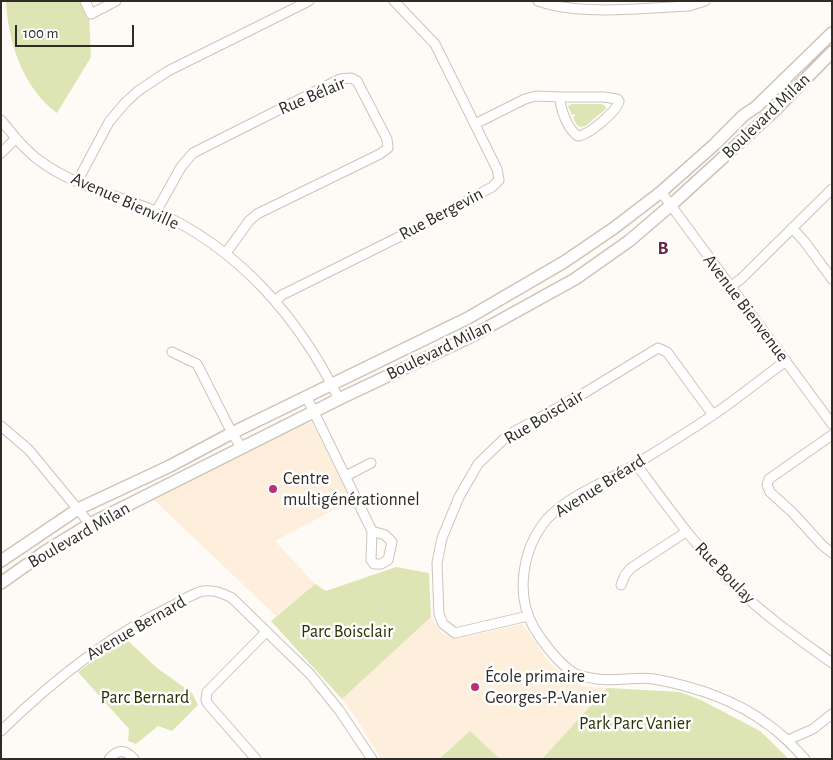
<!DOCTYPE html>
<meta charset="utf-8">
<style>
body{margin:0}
#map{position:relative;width:833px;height:760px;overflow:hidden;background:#fefaf6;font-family:"Alegreya Sans",sans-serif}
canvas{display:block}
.frame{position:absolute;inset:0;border:2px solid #2f2b27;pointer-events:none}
.scale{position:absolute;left:15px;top:25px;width:119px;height:22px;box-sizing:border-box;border:2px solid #2f2b27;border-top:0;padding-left:6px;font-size:15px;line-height:18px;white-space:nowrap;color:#2f2b27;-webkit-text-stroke:4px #fff;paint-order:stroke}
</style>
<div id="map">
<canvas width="833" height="760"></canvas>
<div class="frame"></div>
<div class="scale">100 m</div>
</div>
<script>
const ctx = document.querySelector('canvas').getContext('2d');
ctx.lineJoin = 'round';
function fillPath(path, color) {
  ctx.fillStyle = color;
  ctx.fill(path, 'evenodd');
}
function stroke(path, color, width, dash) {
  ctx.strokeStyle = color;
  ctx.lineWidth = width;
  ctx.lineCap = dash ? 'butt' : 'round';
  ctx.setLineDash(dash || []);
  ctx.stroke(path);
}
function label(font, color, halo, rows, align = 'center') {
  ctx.font = font + ' "Alegreya Sans",sans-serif';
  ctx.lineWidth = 5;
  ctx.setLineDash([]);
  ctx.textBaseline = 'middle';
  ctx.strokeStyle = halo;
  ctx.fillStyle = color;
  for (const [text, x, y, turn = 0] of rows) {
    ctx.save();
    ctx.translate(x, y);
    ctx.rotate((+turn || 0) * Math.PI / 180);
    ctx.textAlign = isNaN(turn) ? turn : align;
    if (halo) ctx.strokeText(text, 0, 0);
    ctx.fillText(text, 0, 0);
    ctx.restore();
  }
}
fillPath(new Path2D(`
 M312,422L351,501L275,541L315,584L276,616L153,499L304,424Z
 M431,617L442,634L458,638L522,624L549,662L566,677L582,686L607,688L542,759H500L470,731L439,759H381L356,718L342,699Z`), '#feefdd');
fillPath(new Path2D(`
 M6,1H82L89,14L91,57L57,113C23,88 8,42 6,1Z
 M572,104H602L605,106L606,109L585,126L580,127L576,124L573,117L575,116V114L572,115L568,106Z
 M396,567L429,573L431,617L342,699L271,621L315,584L326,591Z
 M125,638L157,668L192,693L198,705L172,731L158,726L136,744L128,741L129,729L78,672Z
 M607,688L680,692L701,700L760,731L789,759H542Z
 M470,731L500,759H439Z`), '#dce5b3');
const minor = new Path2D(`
 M85,1L91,14L116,1
 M538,1C581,16 643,8 689,6L705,1
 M560,97H604L617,99L619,101C617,111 589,135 578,136C568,130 560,109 560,97Z
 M1,120C13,135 25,150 40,161C74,186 117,195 155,211C239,248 299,318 339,399
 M475,124L525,99L536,96L560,97
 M1,153L16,138
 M77,182L109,122L125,103L138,91L168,71L309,1
 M661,192L832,424
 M156,212L181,167L193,153L340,79L351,78L357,81L387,139L388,148L380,154L257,214L249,221L226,253
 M792,228L804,241L832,279
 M730,287L741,279L832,189
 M275,301L282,295L417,228L492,187L499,180L497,169L435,44L394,1
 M172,352L197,364L232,433L242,448
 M786,361C761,379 738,398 713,415C688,432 662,448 636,464C608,481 569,495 547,519C523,547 515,593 533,626C542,642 557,661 572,672C578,676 590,678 597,679C616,682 636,676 654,679C692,686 735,700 766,723C781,733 793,746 805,759
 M307,398L372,531L371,560L374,564H381L388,560L392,542L385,535L372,531
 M1,426L29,450L90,524
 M832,435L769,479L767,485L770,492L793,513L822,545L832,553
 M636,464C668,507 698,550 737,588C765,616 799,639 832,663
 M346,476L371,463
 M621,585L625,575L631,568L686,532
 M528,616L455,633L443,624L439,614L437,563L442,538L459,497L478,464L508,435L581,395L658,348L667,352L713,415
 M1,731C52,681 108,636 172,606C182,601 193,593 203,591C215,590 222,593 232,598L310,674L339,710L372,759
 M788,740L813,729L832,714
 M109,759C118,749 125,749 134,759
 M256,759L208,704L206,700L207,692L266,632`);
const major = new Path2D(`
 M1,561L78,509L170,466L232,433L468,318L564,262L614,228L661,192L715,144L744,115L756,107L832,33
 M1,583L46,551L90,524L339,399L472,336L575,279L629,241L670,206L775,110L832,52`);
stroke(minor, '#cdc4b9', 11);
stroke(major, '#cdc4b9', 14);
stroke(minor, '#fff', 9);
stroke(major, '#fff', 11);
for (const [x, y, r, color] of [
 [273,489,5,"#b73275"],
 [475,687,5,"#b73275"]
]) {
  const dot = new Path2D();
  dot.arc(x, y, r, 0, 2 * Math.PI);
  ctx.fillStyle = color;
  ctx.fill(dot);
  stroke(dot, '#fff', 2);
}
label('18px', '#2f2b27', '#fff', [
 ["Rue Bélair",312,96,-23],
 ["Boulevard Milan",766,116,-44],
 ["Avenue Bienville",125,201,24],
 ["Rue Bergevin",441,214,-28],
 ["Avenue Bienvenue",746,308,53],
 ["Boulevard Milan",439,350,-26],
 ["Rue Boisclair",544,417,-31],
 ["Avenue Bréard",600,486,-32],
 ["Boulevard Milan",79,535,-30],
 ["Rue Boulay",725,573,46],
 ["Avenue Bernard",136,628,-30]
]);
label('18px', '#2f2b27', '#fff', [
 ["Centre",283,479],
 ["multigénérationnel",283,500],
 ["École primaire",485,677],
 ["Georges-P.-Vanier",485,698]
], 'left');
label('18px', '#2b3000', '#fff', [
 ["Parc Boisclair",347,632],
 ["Parc Bernard",145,698],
 ["Park Parc Vanier",635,724]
]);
label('bold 19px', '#672544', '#fff', [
 ["B",663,248]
]);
</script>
